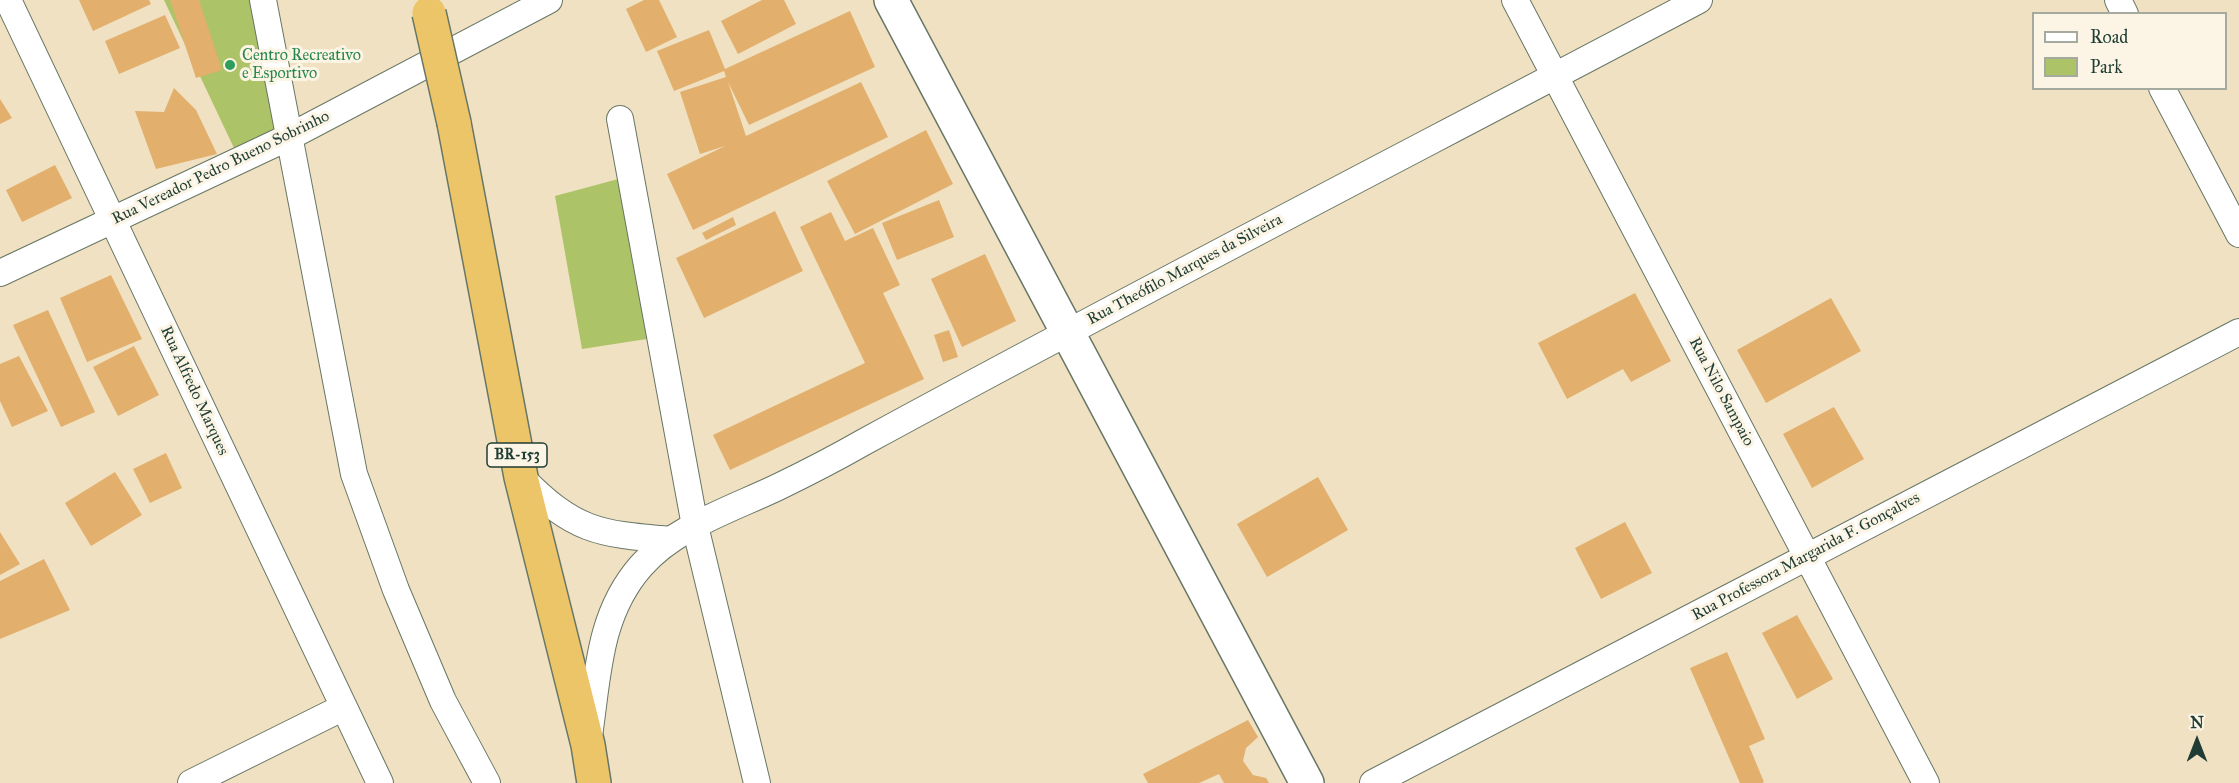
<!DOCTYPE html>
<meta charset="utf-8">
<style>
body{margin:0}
#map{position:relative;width:2239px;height:783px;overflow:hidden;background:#efe1c1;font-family:"IM FELL Great Primer",serif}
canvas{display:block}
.legend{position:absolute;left:2032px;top:12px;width:195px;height:78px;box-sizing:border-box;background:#fcf5e5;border:2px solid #a4ab9e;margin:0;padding:8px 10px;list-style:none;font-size:18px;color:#1f3d34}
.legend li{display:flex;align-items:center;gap:12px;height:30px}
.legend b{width:30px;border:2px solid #a4ab9e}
.north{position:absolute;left:2167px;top:711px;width:60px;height:60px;-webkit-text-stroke:4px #fcf5e5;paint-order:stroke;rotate:0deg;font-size:16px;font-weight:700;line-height:24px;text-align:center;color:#1f3d34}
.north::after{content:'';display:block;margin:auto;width:21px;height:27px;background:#1f3d34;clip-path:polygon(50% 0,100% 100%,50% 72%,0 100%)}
</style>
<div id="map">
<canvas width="2239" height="783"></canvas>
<ul class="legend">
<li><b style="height:8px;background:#fff"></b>Road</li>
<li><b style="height:16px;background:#adc367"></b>Park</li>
</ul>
<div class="north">N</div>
</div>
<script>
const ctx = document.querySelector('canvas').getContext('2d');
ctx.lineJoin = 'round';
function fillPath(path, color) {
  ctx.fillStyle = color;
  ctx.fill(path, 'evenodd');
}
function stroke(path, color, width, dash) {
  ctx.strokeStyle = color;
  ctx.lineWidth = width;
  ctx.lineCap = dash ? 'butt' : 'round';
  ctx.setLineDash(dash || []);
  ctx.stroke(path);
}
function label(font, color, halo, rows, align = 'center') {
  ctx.font = font + ' "IM FELL Great Primer",serif';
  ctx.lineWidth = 6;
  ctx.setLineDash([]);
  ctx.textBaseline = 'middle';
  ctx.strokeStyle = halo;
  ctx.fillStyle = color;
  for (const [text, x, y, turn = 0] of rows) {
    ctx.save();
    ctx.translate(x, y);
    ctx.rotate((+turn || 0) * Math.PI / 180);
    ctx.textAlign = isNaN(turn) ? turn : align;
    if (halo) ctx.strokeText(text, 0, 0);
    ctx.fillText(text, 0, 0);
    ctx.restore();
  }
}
fillPath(new Path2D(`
 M164,0H253L279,130L234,148Z
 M622,178L653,338L582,349L555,196Z`), '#adc367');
fillPath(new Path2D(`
 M79,0H149L151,4L93,31Z
 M170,0H199L222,70L196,78Z
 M644,0H659L677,37L646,52L626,9Z
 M762,0H784L796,24L738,54L721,21Z
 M850,11L875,67L749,125L728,82L746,136L861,82L888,137L693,230L667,174L725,146L700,154L680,92L726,77L724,71L674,91L657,51L709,30L725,69Z
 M165,15L180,48L119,74L105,41Z
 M174,88L196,110L217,154L156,169L135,111L164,112Z
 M0,99L12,118L0,124Z
 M926,130L953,184L855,234L827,181Z
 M55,165L72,198L22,222L6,190Z
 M939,200L954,237L897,260L882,223Z
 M775,211L803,271L704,318L676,258Z
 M831,212L845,241L873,228L900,285L883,293L924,379L730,470L713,435L865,363L800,227Z
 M733,217L736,225L706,240L702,233Z
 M985,254L1016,321L962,347L931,279Z
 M111,275L142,339L87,362L60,298Z
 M1635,293L1671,361L1631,382L1623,369L1567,399L1538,343Z
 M1831,298L1861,351L1766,403L1737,350Z
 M48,310L95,412L61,427L13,325Z
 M949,330L958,357L943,362L934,335Z
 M134,346L159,395L118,416L93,367Z
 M19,356L48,411L12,427L0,401V364Z
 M1834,407L1864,459L1812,488L1783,434Z
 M166,453L182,488L150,503L133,469Z
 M115,472L142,515L91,546L65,503Z
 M1318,477L1348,530L1267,577L1237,524Z
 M1625,522L1652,573L1601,599L1575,548Z
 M0,532L20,564L0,575Z
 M44,559L70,610L0,639V581Z
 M1797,615L1833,679L1797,699L1762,633Z
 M1727,652L1765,739L1749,746L1764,782L1762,783H1740L1690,668Z
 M1248,720L1258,737L1246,748L1243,761L1253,775L1266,778L1269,783H1224L1219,774L1199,783H1148L1143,774Z`), '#e2af6d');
const minor = new Path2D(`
 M8,0L380,783
 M263,0L354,474L396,590L443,701L487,783
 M1515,0L1926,783
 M2118,0L2125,14
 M2162,88L2239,234
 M620,119L695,526L757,783
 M0,273L289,137L549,0
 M521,477C574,531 597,534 671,540
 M589,736C598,676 598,615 641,566C675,527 732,509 778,487C807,473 836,458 864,442C1141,291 1421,147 1699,0
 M191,783L344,707
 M1373,783L2239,332`);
const tertiary = new Path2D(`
 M891,0L1307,783`);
const trunk = new Path2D(`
 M454,123L521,477L588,745L594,783`);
stroke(minor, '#687665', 28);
stroke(tertiary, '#687665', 36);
stroke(trunk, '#687665', 36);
stroke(minor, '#fff', 26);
stroke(tertiary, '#fff', 33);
stroke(trunk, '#edc569', 33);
const trunkBridge = new Path2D(`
 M429,13L454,123`);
stroke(trunkBridge, '#687665', 36, []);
stroke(trunkBridge, '#edc569', 33);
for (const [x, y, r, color] of [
 [230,65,6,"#2e9e5b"]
]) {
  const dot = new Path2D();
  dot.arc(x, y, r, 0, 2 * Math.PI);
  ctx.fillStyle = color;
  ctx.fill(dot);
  stroke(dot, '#fcf5e5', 2);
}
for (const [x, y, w] of [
 [517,455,60]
]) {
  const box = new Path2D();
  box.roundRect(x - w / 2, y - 12, w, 24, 4.5);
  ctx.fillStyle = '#fcf5e5';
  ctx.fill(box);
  stroke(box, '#1f3d34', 1.5);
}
label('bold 15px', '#1f3d34', null, [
 ["BR-153",517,455]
]);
label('16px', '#27864d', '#fcf5e5', [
 ["Centro Recreativo",242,56],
 ["e Esportivo",242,74]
], 'left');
label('16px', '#1f3d34', '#fcf5e5', [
 ["Rua Vereador Pedro Bueno Sobrinho",221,168,-26],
 ["Rua Theófilo Marques da Silveira",1185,270,-28],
 ["Rua Alfredo Marques",194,391,65],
 ["Rua Nilo Sampaio",1721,392,62],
 ["Rua Professora Margarida F. Gonçalves",1806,557,-28]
]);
</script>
